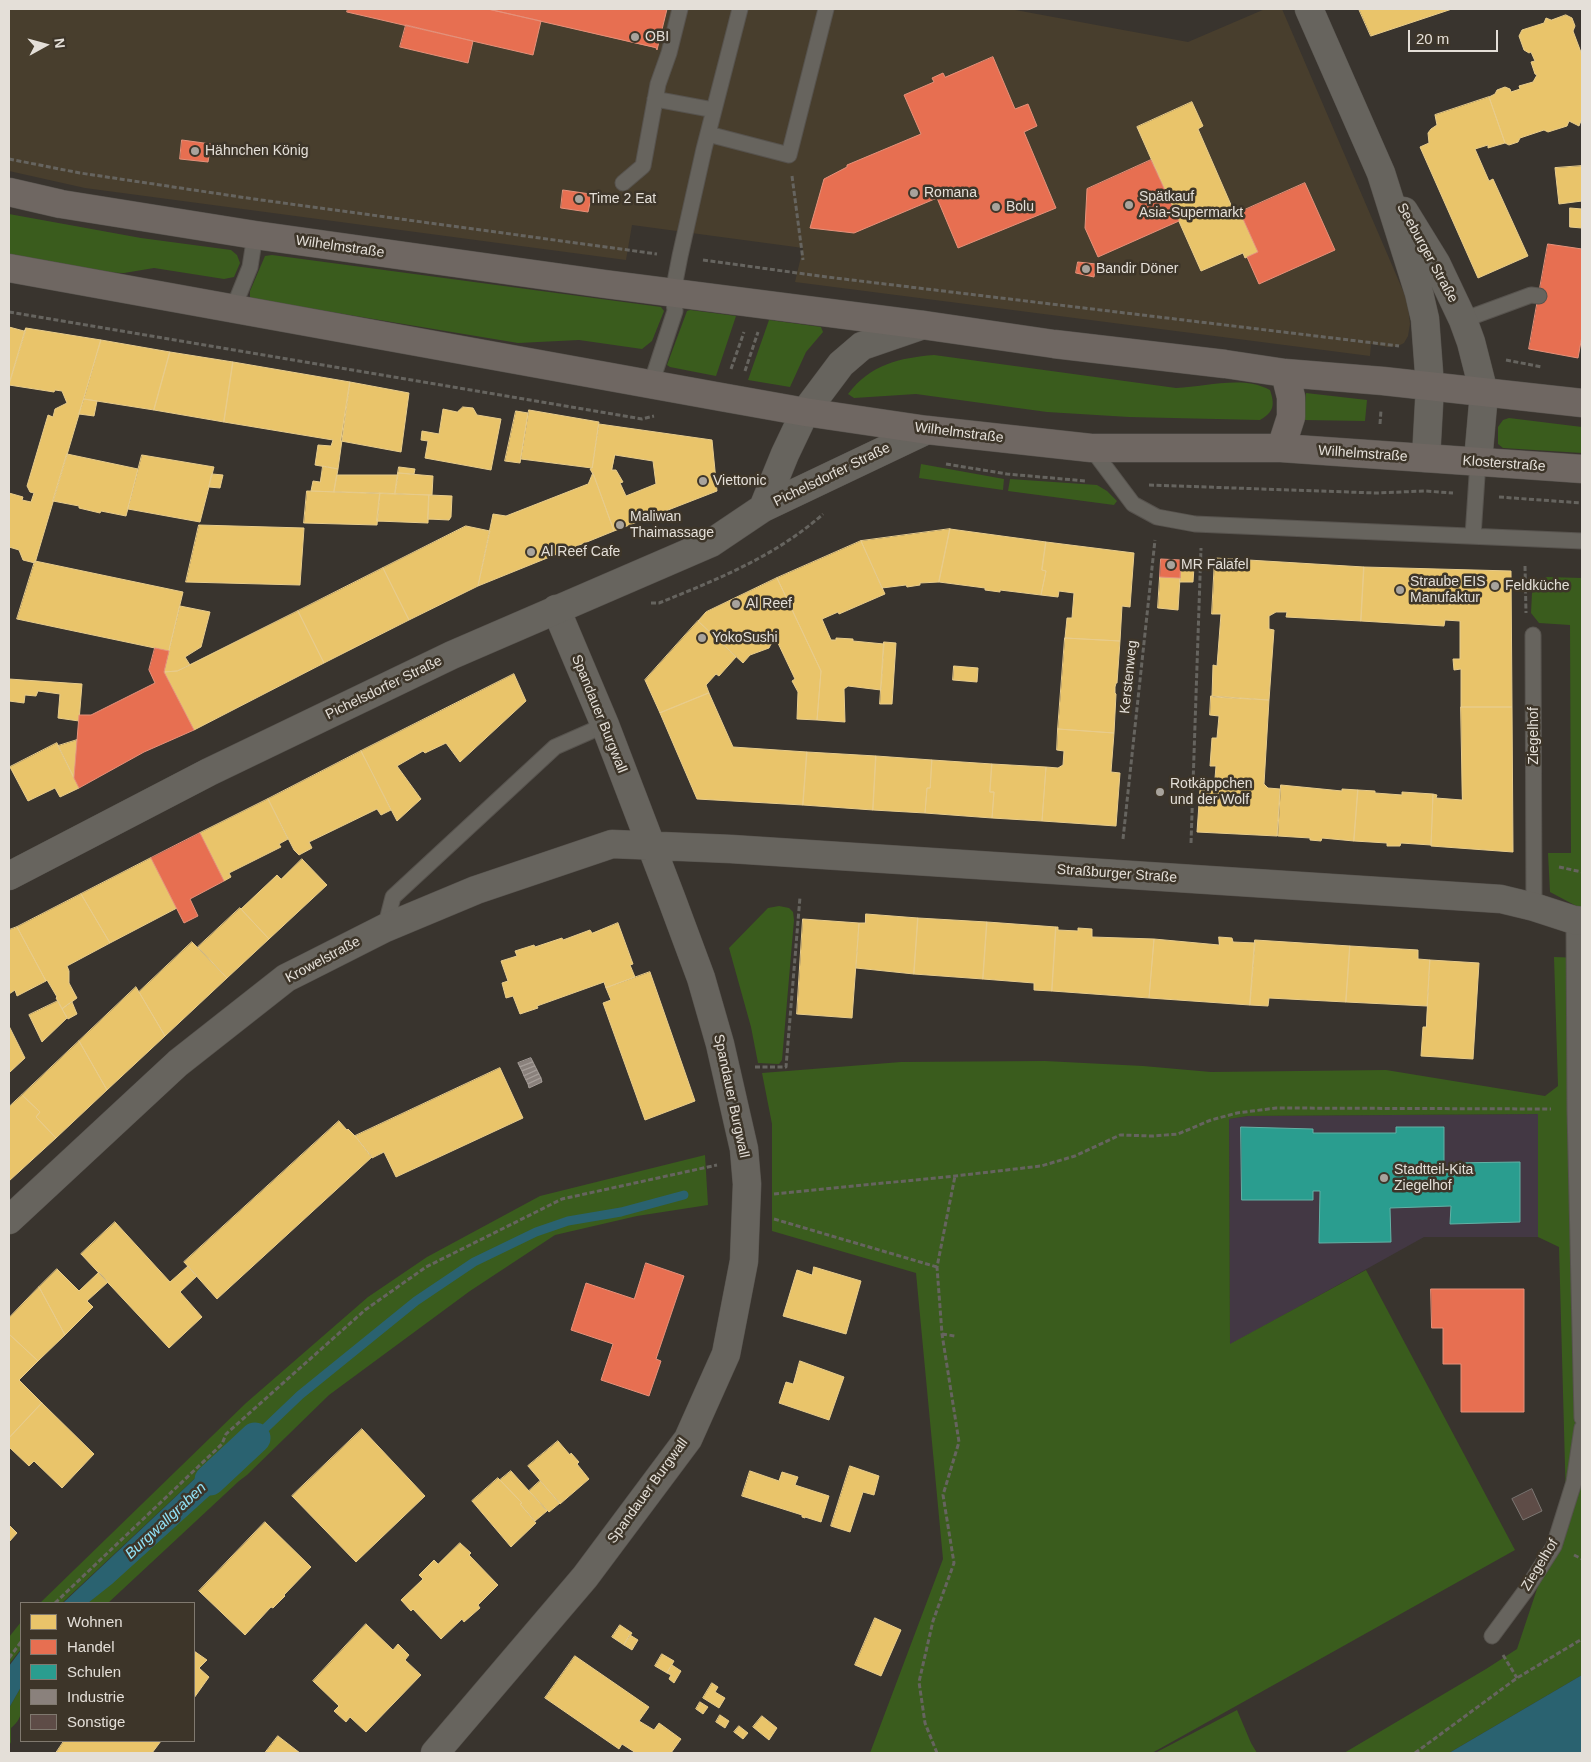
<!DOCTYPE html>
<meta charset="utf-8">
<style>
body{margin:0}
#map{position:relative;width:1591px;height:1762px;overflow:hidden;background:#39342e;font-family:Arial,sans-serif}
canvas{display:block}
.frame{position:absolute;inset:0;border:10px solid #e4dfd8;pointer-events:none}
.legend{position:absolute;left:20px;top:1602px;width:175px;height:140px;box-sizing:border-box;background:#3d3529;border:1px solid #80796f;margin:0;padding:6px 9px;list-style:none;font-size:15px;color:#e4dfd8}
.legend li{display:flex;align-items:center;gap:10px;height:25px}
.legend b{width:25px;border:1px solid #80796f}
.north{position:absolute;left:20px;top:20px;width:50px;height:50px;-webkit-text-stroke:4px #3d3529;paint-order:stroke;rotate:83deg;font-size:14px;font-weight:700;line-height:20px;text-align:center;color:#e4dfd8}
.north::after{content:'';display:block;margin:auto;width:18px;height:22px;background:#e4dfd8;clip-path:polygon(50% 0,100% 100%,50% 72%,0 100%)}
.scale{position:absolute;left:1408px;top:30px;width:90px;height:22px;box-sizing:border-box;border:2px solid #e4dfd8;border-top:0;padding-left:6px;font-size:15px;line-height:18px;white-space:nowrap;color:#e4dfd8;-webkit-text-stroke:4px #3d3529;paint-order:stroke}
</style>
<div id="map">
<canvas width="1591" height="1762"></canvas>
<div class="frame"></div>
<ul class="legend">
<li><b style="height:14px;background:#e9c46a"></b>Wohnen</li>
<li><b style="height:14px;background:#e76f51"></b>Handel</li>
<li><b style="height:14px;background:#2a9d8f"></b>Schulen</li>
<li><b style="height:14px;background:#8a817c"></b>Industrie</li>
<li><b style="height:14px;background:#5e4c47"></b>Sonstige</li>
</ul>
<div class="north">N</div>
<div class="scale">20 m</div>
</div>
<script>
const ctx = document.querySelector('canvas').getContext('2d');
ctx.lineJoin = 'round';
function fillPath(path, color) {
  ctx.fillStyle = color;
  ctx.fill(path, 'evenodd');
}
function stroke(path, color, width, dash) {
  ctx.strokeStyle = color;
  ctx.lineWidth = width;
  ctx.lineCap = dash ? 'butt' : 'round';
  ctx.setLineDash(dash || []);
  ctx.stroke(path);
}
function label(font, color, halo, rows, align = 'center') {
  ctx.font = font + ' Arial,sans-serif';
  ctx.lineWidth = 5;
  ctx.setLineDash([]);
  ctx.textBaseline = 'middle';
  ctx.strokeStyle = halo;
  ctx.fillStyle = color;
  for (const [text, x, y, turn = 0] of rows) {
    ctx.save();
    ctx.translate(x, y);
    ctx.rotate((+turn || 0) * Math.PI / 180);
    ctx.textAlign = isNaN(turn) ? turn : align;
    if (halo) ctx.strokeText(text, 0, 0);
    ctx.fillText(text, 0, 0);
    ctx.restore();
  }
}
fillPath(new Path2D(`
 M9,9H1010L1188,42L1265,9H1282L1404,293L1408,306L1410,324L1408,336L1404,343L1398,346L1388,347L1371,344L1370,356L795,282L803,248L632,225L626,260L85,188L9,171Z`), '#483e2d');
fillPath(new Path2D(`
 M1538,1114V1237H1424L1230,1345L1229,1119L1248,1116Z`), '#433844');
fillPath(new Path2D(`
 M9,214L141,238L231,250L237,255L240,263L234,277L224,279L154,268L124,273L98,272L9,256Z
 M272,255L661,307L664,311L652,341L642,349L579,340L518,343L253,299L250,297V291L265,256Z
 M690,310L736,316L716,376L670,367L667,365L687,311Z
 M769,320L821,327L823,332L806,352L790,387L748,380Z
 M934,355L1176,388C1206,387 1242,375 1270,390C1275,405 1274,412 1260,420L1129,417L1047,412L916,394L854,398L848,394C871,364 899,358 934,355Z
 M1306,393L1367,400L1365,421L1303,420Z
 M1509,418L1582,427V453L1503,448L1498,444V427L1503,420Z
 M921,464L1004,479L1003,490L919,478Z
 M1010,479L1097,485L1107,491L1117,501L1114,505L1008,491Z
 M1547,577L1582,578V909L1550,892L1548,853H1571L1570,625L1539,623L1531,613L1532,593L1537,582Z
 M779,906L789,908L793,912L794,920L782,1060L779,1064L758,1063L751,1027L729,948L768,908Z
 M1554,957L1582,958V1675L1449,1753H1344L1486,1669L1517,1649L1566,1502L1559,1247L1538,1237V1114L1248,1116L1229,1119L1230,1344L1366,1270L1515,1550L1152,1753H870L943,1559L916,1273L772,1231V1124L762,1073L901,1062L1045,1061L1143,1066L1211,1072L1386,1070L1545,1096L1558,1086Z
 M705,1155L708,1205L637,1216L555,1235L470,1291L329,1395L247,1475L239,1481L108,1603H88L258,1452H223L62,1603H40L246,1403L368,1297L427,1257L540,1196Z
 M21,1622V1649L9,1664V1637Z
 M21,1687C21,1704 26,1716 11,1728V1742L9,1746V1708Z
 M1237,1710L1251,1743L1257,1753H1155Z`), '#3a5c1d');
fillPath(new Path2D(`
 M259,1451L112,1584L88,1603H63L223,1452Z
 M21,1650V1687L9,1708V1666Z
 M1582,1675V1753H1449Z`), '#2a6270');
const homes = new Path2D(`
 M1359,9H1452L1371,36Z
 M1566,15L1572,18L1575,26L1573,31L1582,55V118L1579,126L1569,121L1567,126L1548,132L1544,130L1520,138L1518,142L1509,145L1505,143L1489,97L1495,94L1497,90L1505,87L1510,89L1511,92L1520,89L1519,86L1533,82L1537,75L1535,74L1531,62L1535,61L1531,52L1529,53L1524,50L1519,36L1522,30L1544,23L1546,18L1551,20Z
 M1489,97L1505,143L1488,148V145L1475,149L1489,181L1493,179L1528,256L1478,278L1420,147L1429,143L1428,133L1431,129L1437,125L1435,115Z
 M1192,102L1203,126L1198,129L1235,214L1240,212L1258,252L1245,258L1243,253L1201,271L1137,127Z
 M1582,166V201L1559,204L1555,168Z
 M1570,208L1582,209V228L1570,227Z
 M9,327L24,331L26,329L9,385Z
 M26,328L101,340L35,563L23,560L19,550L9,547V493L23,497L22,500L31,502L34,493L30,492L27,486L48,415L53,417L55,409L67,403L62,391L55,390L54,392L9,385Z
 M101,340L170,352L154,410L84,399Z
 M170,352L233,362L224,422L154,410Z
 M233,362L350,382L338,469L315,465L318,445L331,446L333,440L224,422Z
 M350,382L409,393L401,452L341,441Z
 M84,399L97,401L94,416L79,414Z
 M463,407L473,408L477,415L501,419L491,470L425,458L428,441L421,440L422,431L439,434L443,409L457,412Z
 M529,410L599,422L592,468L521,459Z
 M516,411L528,413L520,463L505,461Z
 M599,424L712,440L717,491L614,531L594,476L590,469L592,468ZM615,455L653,461L656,484L626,496L620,483L623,482L616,470H612Z
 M67,454L138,469L126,516L101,511L100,513L79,508V506L53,501Z
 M142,455L214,467L200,522L128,509Z
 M323,466L338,469L334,492L311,491L313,481L320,482Z
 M399,467L415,469L414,474L398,473Z
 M398,473L433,476L432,495L395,494Z
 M593,473L614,531L478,586L493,514L506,516L588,484Z
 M212,474L223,475L220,488L209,487Z
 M337,475H398L395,494L334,492Z
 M307,491L380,493L377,525L304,523Z
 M380,493L429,495L428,523L377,521Z
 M429,495L452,496L451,517L449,520L428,519Z
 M199,525L304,528L300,585L186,582Z
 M466,526L490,531L478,586L409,620L383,568Z
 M950,529L1046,542L1042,570L1046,571L1041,595L1000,590V592L985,590V588L939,582Z
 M950,529L939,582L920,583V585L907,587L906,585L882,588L861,541Z
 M861,541L885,594L839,614L838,612L822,619L831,640H836V638L853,639V641L884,644L881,690L848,686L844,689L845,722L817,720L821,671L777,578Z
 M1046,542L1134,553L1130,607L1122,606L1120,641L1065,638L1067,618H1072L1074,593L1059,591L1058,597L1041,595L1046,571L1042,570Z
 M1215,558L1364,567L1361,621L1286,617L1287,612H1276L1269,616V629L1274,630L1269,700L1212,697L1213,665L1217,666L1221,614H1212Z
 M35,561L183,592L169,651L17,619Z
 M1181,567H1194L1193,582H1180Z
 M1364,567L1511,571L1512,707H1461V669L1454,670L1453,659H1460V621L1445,620L1444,626L1361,621Z
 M383,568L409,620L324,663L298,611Z
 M1160,577L1180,578L1178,610L1158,608Z
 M777,578L821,671L817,720L797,719L798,692L792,681L795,679L777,641L771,644L769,648L750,655L743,663L698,621L706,612Z
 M180,606L210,612L201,647L185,657L190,665L177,671L164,672Z
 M298,611L324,663L194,730L164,672L177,671Z
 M698,621L736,657L719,676L716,674L706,685L709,693L660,713L645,680Z
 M1065,638L1120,641L1117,683H1116L1115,687V693L1116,694L1114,733L1058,729Z
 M884,642L896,643L892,704H880Z
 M954,666L978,668L977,682L953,680Z
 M514,674L526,701L460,762L446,743L425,753L423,751L397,766L421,799L397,821L361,751Z
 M9,679L82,684L79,721L58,718L60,694L38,691L36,696L25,695L24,703L9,701Z
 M709,693L733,747L807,752L803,805L697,799L660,713Z
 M1211,696L1269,700L1264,784L1268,788L1280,789L1277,836L1197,832L1200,790L1214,791L1216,766H1210L1212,738H1217L1219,716L1210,715Z
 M1461,707H1512L1513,852L1431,846L1433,794L1437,795L1436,798L1462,800Z
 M1058,729L1114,733L1111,772L1120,773L1116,826L1042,821L1046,767L1058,768L1063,765L1064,751L1057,750Z
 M77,740L74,778L58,746Z
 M57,743L79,788L60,797L55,788L28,801L10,767Z
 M361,751L391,810L381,815L377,809L309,842L312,848L299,855L294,850L268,799Z
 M807,752L876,756L873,810L803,805Z
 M876,756L932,760L930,788H927L925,813L873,810Z
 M932,760L992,764L990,792H994L992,818L925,813L927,788H930Z
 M992,764L1046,767L1042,821L992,818L994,792H990Z
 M1281,785L1342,791V789L1358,790L1354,841L1322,838L1321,841L1310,840V838L1278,836Z
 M1358,790L1375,791V793L1402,795V792L1433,794L1431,845L1401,843L1400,846H1387V843L1354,841Z
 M268,799L288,839L279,844L281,847L229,873L231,877L224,881L200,833Z
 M151,858L177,908L110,943L81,894Z
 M302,859L327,885L269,939L241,909L277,875L281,879Z
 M81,894L110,943L67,966L69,971V983L77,998L62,1009L56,998L57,997L47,980L46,981L17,927Z
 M240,908L269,939L227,978L198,947Z
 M866,914L918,918L914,974L856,968L859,923H865Z
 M918,918L987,922L983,979L914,974Z
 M803,919L859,923L852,1018L797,1014Z
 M987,922L1056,927L1052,991L1034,990V983L983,979Z
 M618,923L633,964L630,965L635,977L606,988L604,982L537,1006L538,1008L520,1014L513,996L506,998L502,983L508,981L501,961L517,956L515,951L534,945L535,947L562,938L563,940L590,930L592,933Z
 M17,927L46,981L17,996L15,990L9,994V930Z
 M1056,927H1058V930L1078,931V928L1092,929V937L1154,939L1149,998L1052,991Z
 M1219,937L1232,938L1233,942L1255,943L1250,1005L1149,998L1154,939L1219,945Z
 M1255,940L1350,946L1346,1002L1269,998L1268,1006L1250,1005Z
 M192,942L227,978L165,1036L139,992Z
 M1350,946L1418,950V959L1430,960L1427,1006L1346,1002Z
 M1430,960L1479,963L1473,1059L1421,1056L1423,1027H1426Z
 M650,972L695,1101L645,1120L603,1003L611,1000L606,988Z
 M136,987L165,1036L107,1090L79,1041Z
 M58,1001L67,1018L42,1042L29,1015Z
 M72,1002L77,1014L68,1019L62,1009Z
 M9,1026L25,1058L10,1072L9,1070Z
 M79,1041L107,1090L56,1138L36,1117L40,1112L22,1095Z
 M500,1068L523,1118L396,1177L384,1152L372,1158L355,1136Z
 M22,1095L40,1112L36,1117L56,1138L9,1181V1107Z
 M339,1121L347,1130L348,1129L355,1136L372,1157L217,1299L184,1262Z
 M115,1222L170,1282L188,1266L197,1276L180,1292L202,1317L169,1348L81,1254Z
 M814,1267L861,1281L846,1334L783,1316L797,1270L812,1275Z
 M57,1269L79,1291L99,1272L108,1282L87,1301L93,1307L65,1335L39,1287Z
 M39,1287L65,1335L38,1361L9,1334V1318Z
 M9,1334L38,1361L19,1380L42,1403L9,1438Z
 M800,1361L844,1377L829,1420L779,1403L786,1382L793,1384Z
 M42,1403L94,1454L62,1488L34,1461L29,1466L9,1447V1438Z
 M362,1429L425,1496L356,1562L292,1496Z
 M558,1441L570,1455L571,1453L579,1462L577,1464L589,1479L560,1504L528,1466Z
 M850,1466L879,1476L874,1495L863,1492L850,1532L831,1526Z
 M511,1471L547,1511L535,1521L520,1504L522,1503L500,1480Z
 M750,1471L779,1481L782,1472L798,1477L795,1485L829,1496L821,1522L805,1517V1518L802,1517V1515L742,1496Z
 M498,1478L522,1503L520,1504L536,1523L511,1547L472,1501Z
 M540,1481L560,1503L549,1512L529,1491Z
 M265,1522L311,1567L284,1595L285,1596L273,1608L271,1607L245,1635L199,1591Z
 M9,1525L17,1533L9,1542Z
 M460,1543L471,1553L469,1555L498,1585L478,1605L480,1608L464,1622L462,1619L441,1639L413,1609L411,1611L401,1600L423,1579L419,1575L434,1560L438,1564Z
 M875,1618L901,1630L881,1676L855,1665Z
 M366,1624L393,1650L398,1644L409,1655L405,1660L421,1675L366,1732L350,1717L346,1722L334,1711L339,1706L313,1681Z
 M620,1625L632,1633L624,1645L612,1637Z
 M630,1635L638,1640L632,1650L624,1645Z
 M194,1651L207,1660L199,1668L209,1677L194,1698Z
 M662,1654L674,1661L667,1673L655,1666Z
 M575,1656L649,1707L639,1721L654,1730L659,1723L681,1739L671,1753H636L622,1744L619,1749L545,1698Z
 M672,1665L681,1671L674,1683L669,1679L671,1675L667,1673Z
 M712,1683L718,1687L715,1692L725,1698L719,1708L703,1698Z
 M700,1702L708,1707L703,1714L696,1709Z
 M720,1715L729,1721L725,1728L716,1722Z
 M762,1716L777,1728L769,1740L753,1727Z
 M739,1726L748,1733L743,1739L734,1732Z
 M278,1736L300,1753H265Z
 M64,1741H161L152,1753H56Z`);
fillPath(homes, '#e9c46a');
stroke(homes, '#e8cc8b', 1);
const shops = new Path2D(`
 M348,9H488L541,21L533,55L347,12Z
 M488,9H667L657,50L656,48Z
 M406,25L473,41L468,63L400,47Z
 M993,57L1015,109L1028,104L1037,126L1024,132L1056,208L958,248L937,198L854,233L810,228L824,179L847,167V165L921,134L904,95L934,82L932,78L943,73L945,77Z
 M182,140L211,144L208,162L180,159Z
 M1151,160L1179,221L1098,257L1085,228L1087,189Z
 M1305,183L1335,250L1259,284L1247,257L1258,252L1240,212Z
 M563,190L597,195L596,204L590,203L588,212L561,208Z
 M1548,244L1582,249V336L1578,358L1529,349Z
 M1078,262L1096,264L1094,277L1076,273Z
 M1161,559L1181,560L1180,578L1160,577Z
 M155,648L169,651L164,672L194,730L144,752L79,788L74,778L79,715H91L155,683L149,670Z
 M200,833L224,881L190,899L198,916L184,923L151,858Z
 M646,1263L684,1276L656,1359L661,1361L649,1396L601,1380L613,1344L571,1330L586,1283L634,1299Z
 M1431,1289H1524V1412H1461V1364H1443V1328H1432Z`);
fillPath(shops, '#e76f51');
stroke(shops, '#e6917a', 1);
const schools = new Path2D(`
 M1241,1127L1313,1129V1133H1396V1127H1444V1171L1451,1170L1450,1163L1520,1162V1222L1450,1224L1451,1206L1390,1208L1391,1242L1319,1243L1320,1191H1313V1200H1242Z`);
fillPath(schools, '#2a9d8f');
stroke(schools, '#62b1a5', 1);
const industry = new Path2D(`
 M531,1058L533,1062L520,1067L518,1063Z
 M533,1062L535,1066L522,1071L520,1067Z
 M535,1066L537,1070L524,1076L522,1071Z
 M537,1070L539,1074L526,1080L524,1076Z
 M539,1074L541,1078L528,1084L526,1080Z
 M541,1078L542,1082L529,1088L528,1084Z`);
fillPath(industry, '#8a817c');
stroke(industry, '#a59d98', 1);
stroke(new Path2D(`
 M255,1438L300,1395L416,1301L474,1262L536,1232L568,1221L621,1212L684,1195`), '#2a6270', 9);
stroke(new Path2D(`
 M210,1480L255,1438`), '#2a6270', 31);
const building = new Path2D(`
 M1532,1489L1542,1511L1523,1520L1512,1499Z`);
fillPath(building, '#5e4c47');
stroke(building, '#7c7672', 1);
const service = new Path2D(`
 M655,99L714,110
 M708,134L789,155L826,9
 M623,183L643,166L658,84L669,53L680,9
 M233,309L250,267L255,235
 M1463,320L1531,295L1539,296
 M651,384L675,311L673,292L680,256L704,149L740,9
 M1091,448L1133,504L1157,517L1195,524L1582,541
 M1473,536L1478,461
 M1533,635L1534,907
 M1574,920L1575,1110L1582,1418
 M385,928L393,897L555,747L605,725
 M1492,1636L1526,1590L1554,1546L1574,1482L1582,1428`);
const minor = new Path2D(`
 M9,1220L178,1063L286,978L304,969L385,928L476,890L612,844L731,849L1501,899L1534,907L1574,920L1582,921
 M435,1753L585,1577L688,1439L726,1354L744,1261L747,1184L744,1149L720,1044L701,978L672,900L605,725L556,609`);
const tertiary = new Path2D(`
 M1309,9L1381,173L1419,293L1425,319L1430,386L1426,458
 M1404,211L1436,263L1463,320L1471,342L1484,393L1478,461
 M763,508L785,454L805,412L841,364L862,346L923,325
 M9,876L209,772L452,655L711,543L763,508L927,430`);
const secondary = new Path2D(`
 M9,192L61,204L255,235L605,284L923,325L1054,344L1225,364L1285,373L1383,381L1582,403
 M9,268L721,397L805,412L927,430L1091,448H1281L1582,469
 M1281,448L1291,417V397L1285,373`);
stroke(service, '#57534e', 17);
stroke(minor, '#57534e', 29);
stroke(tertiary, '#57534e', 29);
stroke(secondary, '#57534e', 29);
stroke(new Path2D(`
 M9,159L80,173L254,199L657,254
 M792,176L803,260
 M703,260L827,277L1399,346
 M9,312L642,419L654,416
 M1506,360L1542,367
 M731,369L744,332
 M745,371L758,332
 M1380,424L1381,410
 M946,464L1007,474L1086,481
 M1149,485L1376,493L1425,491L1453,493
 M1499,497L1582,503
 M1525,566L1526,613
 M651,603H659C716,580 776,556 823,514
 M1123,839L1155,540
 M1191,843L1201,548
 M1559,867L1582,872
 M755,1067H786L800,897
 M774,1194L955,1176L1041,1166L1075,1156L1120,1135L1153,1136L1178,1134L1211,1120L1237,1113L1276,1108L1551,1109
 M774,1219L937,1267
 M942,1334L955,1336
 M1574,1555L1582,1559
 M55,1603L222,1444L226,1434L365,1310L426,1267L562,1199L717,1165
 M1503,1655L1517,1678
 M9,1658L21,1642
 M937,1753L925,1723L919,1682L933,1621L954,1563L943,1495L959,1442L942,1334L937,1267L955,1176
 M1415,1753L1517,1678L1582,1639`), '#66645f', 3, [5, 2.5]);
stroke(service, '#67645e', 15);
stroke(minor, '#67645e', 28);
stroke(tertiary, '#67645e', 28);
stroke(secondary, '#6f6762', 28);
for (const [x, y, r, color] of [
 [635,37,5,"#a8a39c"],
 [195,151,5,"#a8a39c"],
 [914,193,5,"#a8a39c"],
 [579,199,5,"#a8a39c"],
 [1129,205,5,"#a8a39c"],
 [996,207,5,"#a8a39c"],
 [1086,269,5,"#a8a39c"],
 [703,481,5,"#a8a39c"],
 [620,525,5,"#a8a39c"],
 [531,552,5,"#a8a39c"],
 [1171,565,5,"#a8a39c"],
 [1495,586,5,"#a8a39c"],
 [1400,590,5,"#a8a39c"],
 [736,604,5,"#a8a39c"],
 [702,638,5,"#a8a39c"],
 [1160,792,5,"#a8a39c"],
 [1384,1178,5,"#a8a39c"]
]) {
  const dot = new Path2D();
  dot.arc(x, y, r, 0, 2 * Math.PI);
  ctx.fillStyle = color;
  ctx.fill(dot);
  stroke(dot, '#3d3529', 2);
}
label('14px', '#e4dfd8', '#3d3529', [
 ["OBI",645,37],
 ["Hähnchen König",205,151],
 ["Romana",924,193],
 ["Spätkauf",1139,197],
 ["Asia-Supermarkt",1139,213],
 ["Time 2 Eat",589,199],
 ["Bolu",1006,207],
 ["Bandir Döner",1096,269],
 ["Viettonic",713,481],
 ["Maliwan",630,517],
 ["Thaimassage",630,533],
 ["Al Reef Cafe",541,552],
 ["MR Falafel",1181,565],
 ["Straube EIS",1410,582],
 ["Manufaktur",1410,598],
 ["Feldküche",1505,586],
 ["Al Reef",746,604],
 ["YokoSushi",712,638],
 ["Rotkäppchen",1170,784],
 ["und der Wolf",1170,800],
 ["Stadtteil-Kita",1394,1170],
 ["Ziegelhof",1394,1186]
], 'left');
label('14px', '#e4dfd8', '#3d3529', [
 ["Wilhelmstraße",340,247,8],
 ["Seeburger Straße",1427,253,61],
 ["Wilhelmstraße",959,433,7],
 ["Wilhelmstraße",1363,454,4],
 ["Klosterstraße",1504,464,4],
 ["Pichelsdorfer Straße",832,475,-26],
 ["Kerstenweg",1129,677,-84],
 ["Pichelsdorfer Straße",384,688,-26],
 ["Spandauer Burgwall",599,714,68],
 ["Ziegelhof",1534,736,-90],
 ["Straßburger Straße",1117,874,4],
 ["Krowelstraße",323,960,-28],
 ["Spandauer Burgwall",731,1096,78],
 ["Spandauer Burgwall",648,1491,-54],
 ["Ziegelhof",1540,1565,-59]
]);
label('italic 15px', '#91e3f9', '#3d3529', [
 ["Burgwallgraben",166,1521,-43]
]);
</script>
